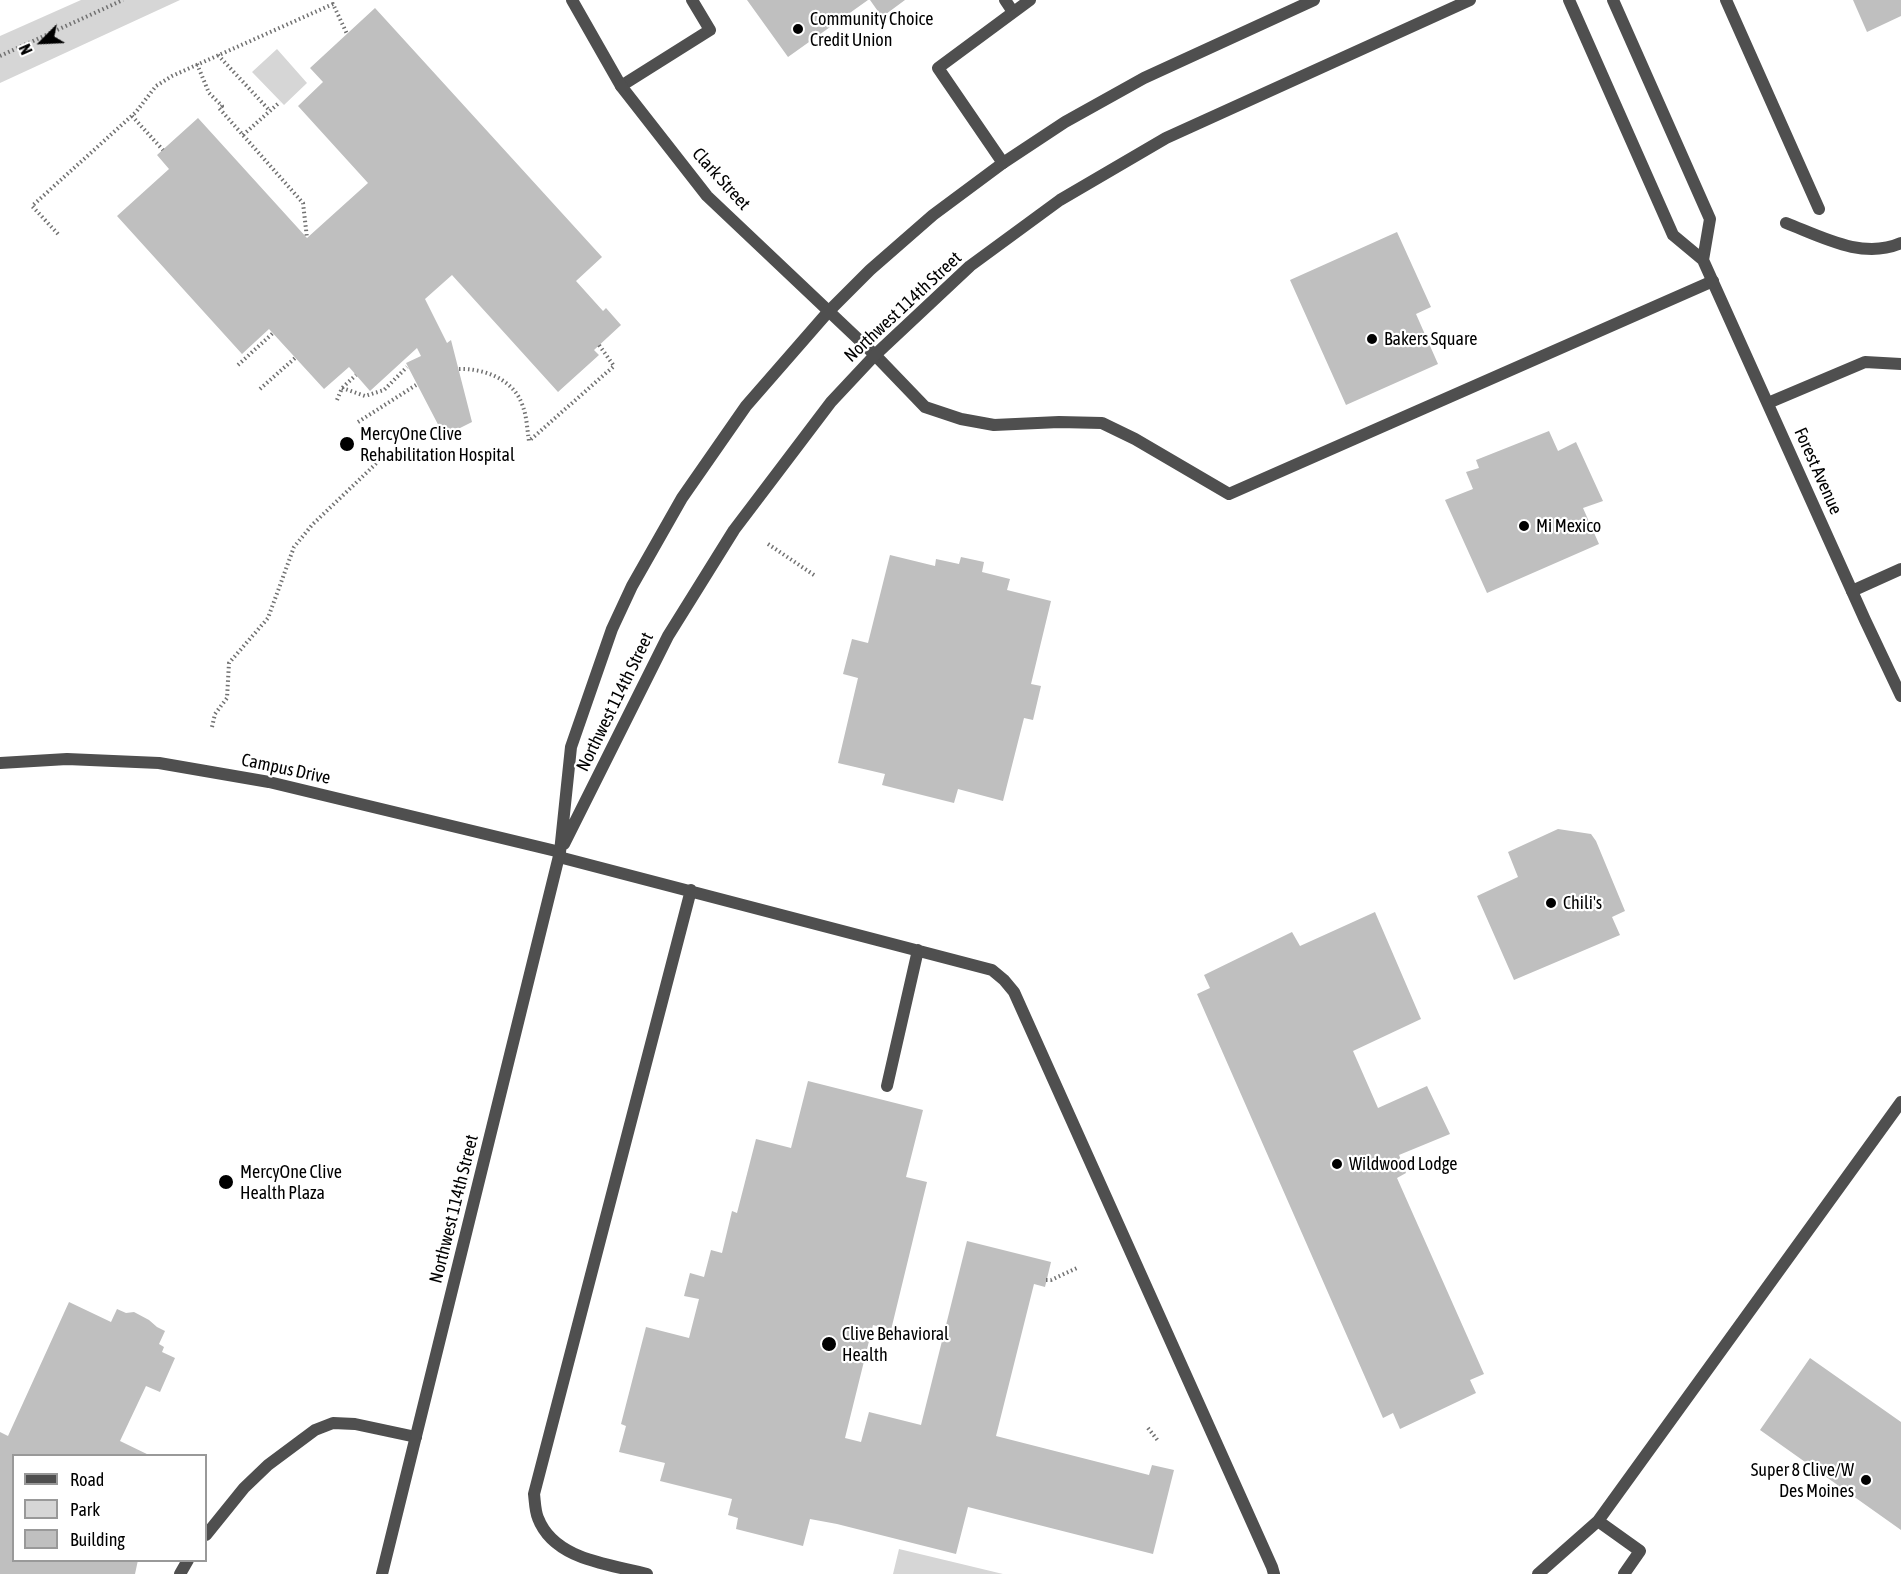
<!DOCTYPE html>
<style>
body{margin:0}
#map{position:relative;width:1901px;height:1574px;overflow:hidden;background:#fff;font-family:"Asap Condensed",sans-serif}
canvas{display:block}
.legend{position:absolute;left:12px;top:1454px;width:195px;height:108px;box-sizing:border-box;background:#fff;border:2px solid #999;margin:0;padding:8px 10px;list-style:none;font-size:18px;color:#000}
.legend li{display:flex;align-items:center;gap:12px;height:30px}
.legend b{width:30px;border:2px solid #999}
.north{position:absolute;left:12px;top:12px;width:60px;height:60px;-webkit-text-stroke:4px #fff;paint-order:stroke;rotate:246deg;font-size:16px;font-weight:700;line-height:24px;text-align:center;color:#000}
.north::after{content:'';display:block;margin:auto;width:21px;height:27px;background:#000;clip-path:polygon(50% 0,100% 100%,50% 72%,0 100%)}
</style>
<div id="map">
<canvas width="1901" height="1574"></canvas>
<ul class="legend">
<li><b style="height:8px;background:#4f4f4f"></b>Road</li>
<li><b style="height:16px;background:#d6d6d6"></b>Park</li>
<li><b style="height:16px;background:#bfbfbf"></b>Building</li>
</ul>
<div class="north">N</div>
</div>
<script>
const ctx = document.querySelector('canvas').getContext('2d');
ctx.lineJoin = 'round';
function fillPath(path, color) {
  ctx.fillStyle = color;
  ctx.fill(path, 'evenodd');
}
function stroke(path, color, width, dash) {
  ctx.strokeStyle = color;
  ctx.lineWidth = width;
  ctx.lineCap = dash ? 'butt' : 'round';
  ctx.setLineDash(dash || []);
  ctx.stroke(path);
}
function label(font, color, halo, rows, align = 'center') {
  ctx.font = font + ' "Asap Condensed",sans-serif';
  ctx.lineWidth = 4.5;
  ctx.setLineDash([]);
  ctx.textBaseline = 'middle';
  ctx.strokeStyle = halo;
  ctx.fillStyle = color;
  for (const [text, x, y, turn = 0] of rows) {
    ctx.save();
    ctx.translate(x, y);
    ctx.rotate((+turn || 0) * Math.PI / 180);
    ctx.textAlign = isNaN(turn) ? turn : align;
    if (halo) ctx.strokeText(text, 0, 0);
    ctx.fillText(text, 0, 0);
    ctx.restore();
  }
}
fillPath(new Path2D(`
 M81,0H180L0,83V36Z
 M277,49L307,83L284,105L252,72Z
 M899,1549L1003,1574H893Z`), '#d6d6d6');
fillPath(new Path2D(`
 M747,0H868L788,57Z
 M870,0H905L882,17Z
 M1853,0H1901V16L1867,32Z
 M375,8L602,257L576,281L603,311L606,308L621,325L594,350L599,355L558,392L452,275L425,299L447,343L451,340L472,422L444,436L406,363L421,356L417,348L370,391L349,367L324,389L269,329L242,354L117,216L169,169L157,155L198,118L307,238L368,183L298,106L323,82L310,68Z
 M1397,232L1431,307L1416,314L1438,364L1346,405L1290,280Z
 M1549,431L1558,451L1576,442L1603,501L1583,508L1599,544L1487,593L1445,500L1473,489L1466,472L1479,468L1476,460Z
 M890,555L935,566L936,559L959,564L961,557L984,562L982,572L1010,579L1007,590L1051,601L1031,684L1041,686L1033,720L1024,718L1003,801L958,789L954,803L882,785L885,774L838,763L858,678L843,674L852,639L868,643Z
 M1558,829L1591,834L1596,841L1625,911L1612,917L1620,935L1514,980L1477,896L1518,877L1508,852Z
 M1375,912L1421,1019L1353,1051L1378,1108L1427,1086L1450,1134L1399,1155L1406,1173L1397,1178L1484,1374L1470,1380L1476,1393L1400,1429L1393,1413L1383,1418L1197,994L1210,988L1204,975L1292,932L1300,946Z
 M808,1081L923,1110L906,1177L927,1182L891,1330L873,1325L845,1438L861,1442L869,1412L921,1425L967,1241L1051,1262L1045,1287L1034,1284L996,1436L1149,1475L1152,1465L1174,1470L1153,1554L968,1507L956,1554L837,1524L810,1519L803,1546L736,1529L738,1518L728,1515L732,1499L660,1481L665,1463L619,1452L626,1426L621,1424L646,1327L689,1338L699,1299L684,1296L690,1273L704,1277L711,1250L722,1253L732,1211L737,1213L756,1139L791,1148Z
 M69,1302L111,1322L117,1309L126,1313L134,1312L149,1320L157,1327L165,1331L159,1344L164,1347L162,1352L175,1358L160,1392L146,1386L120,1441L151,1456H14V1560H138L135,1574H0V1432L8,1436Z
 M1810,1358L1901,1422V1530L1760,1430Z`), '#bfbfbf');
stroke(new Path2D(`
 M218,55L270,111
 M0,56L123,0
 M197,64L209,93L222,106L219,108L303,203L307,238
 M132,116L163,150
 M243,135L280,102
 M58,234L32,206L136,112L156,86L172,76L333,4L347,34
 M238,365L273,333
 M459,369C483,368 513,379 522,404C527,416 527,429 529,441L614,366L599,345
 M342,388L365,396L384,390L407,367
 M260,389L295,358
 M337,400L342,388L356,375
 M358,422L416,385
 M768,544L814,575
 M212,727L215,714L227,698L229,663L268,618L294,547L312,525L385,455
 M1046,1280H1051L1077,1268
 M1148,1428L1159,1442`), '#717171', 4, [1.5, 3]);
stroke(new Path2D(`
 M1005,0L1013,12
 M1726,0L1819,209
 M621,86L710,30L692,0
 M1003,163L938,68L1030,0
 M1786,223C1822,237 1863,260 1901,243
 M875,355L925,407L961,419L994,425L1059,422L1102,423L1135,439L1229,494L1713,281
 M1768,403L1865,362L1901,364
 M1852,591L1901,569
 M559,857L992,970L1004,980L1014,992L1272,1567L1274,1574
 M887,1086L918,950
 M1598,1521L1640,1551L1624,1574
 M206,1535L244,1488L268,1465L315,1430L333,1423L355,1424L416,1437
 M180,1574L188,1560
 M647,1574C609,1564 554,1560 538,1518C535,1511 535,1502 534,1494L691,890
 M1538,1574L1598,1521L1901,1102`), '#4f4f4f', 12);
stroke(new Path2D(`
 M572,0L621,86L707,196L875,355
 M1569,0L1673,235L1703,260L1865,620L1901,696
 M1613,0L1710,219L1703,260
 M0,763L67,759L159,763L269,782L560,852`), '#4f4f4f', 12);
stroke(new Path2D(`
 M564,844L668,636L734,530L831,402L875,355L970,266L1060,200L1166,138L1470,0
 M382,1574L560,852L571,747L612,629L632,586L682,498L746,406L828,312L870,270L933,215L1003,163L1065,122L1144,78L1314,0`), '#4f4f4f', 12);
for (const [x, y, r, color] of [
 [798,29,6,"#000"],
 [1372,339,6,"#000"],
 [347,444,8,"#000"],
 [1524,526,6,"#000"],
 [1551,903,6,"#000"],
 [1337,1164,6,"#000"],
 [226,1182,8,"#000"],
 [829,1344,8,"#000"],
 [1866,1480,6,"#000"]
]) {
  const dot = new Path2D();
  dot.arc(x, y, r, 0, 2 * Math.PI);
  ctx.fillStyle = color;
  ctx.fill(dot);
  stroke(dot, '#fff', 2);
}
label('18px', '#000', '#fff', [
 ["Community Choice",810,19],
 ["Credit Union",810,40],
 ["Bakers Square",1384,339],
 ["MercyOne Clive",360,434],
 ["Rehabilitation Hospital",360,455],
 ["Mi Mexico",1536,526],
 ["Chili's",1563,903],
 ["Wildwood Lodge",1349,1164],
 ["MercyOne Clive",240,1172],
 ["Health Plaza",240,1193],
 ["Clive Behavioral",842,1334],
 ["Health",842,1355],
 ["Super 8 Clive/W",1854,1470,"right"],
 ["Des Moines",1854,1491,"right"]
], 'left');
label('18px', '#000', '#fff', [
 ["Clark Street",721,179,48],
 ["Northwest 114th Street",903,307,-43],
 ["Forest Avenue",1818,471,66],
 ["Northwest 114th Street",615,702,-64],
 ["Campus Drive",286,769,12],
 ["Northwest 114th Street",454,1209,-76]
]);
</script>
